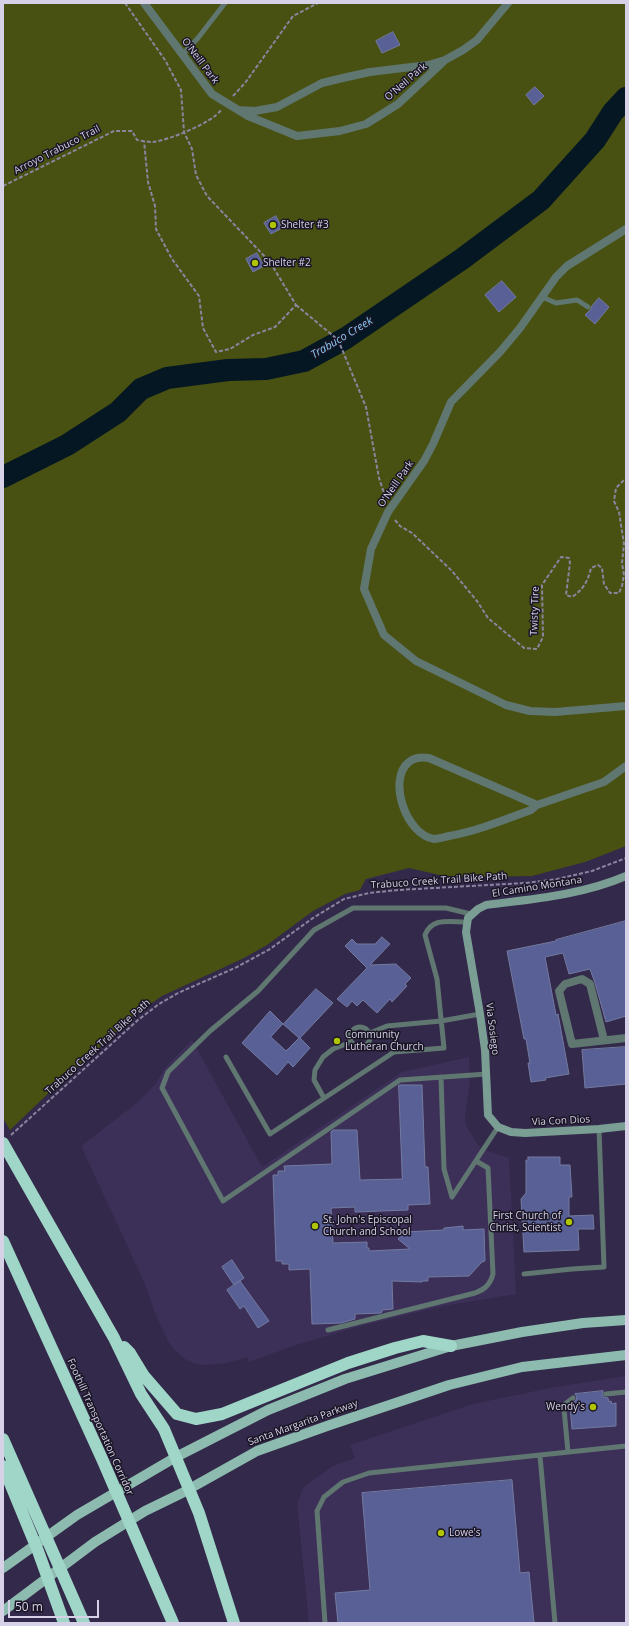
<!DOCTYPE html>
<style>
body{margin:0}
#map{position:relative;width:629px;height:1626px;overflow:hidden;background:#33294a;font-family:"Open Sans",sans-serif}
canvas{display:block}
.frame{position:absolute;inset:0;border:4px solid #d6d1e7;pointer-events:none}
.scale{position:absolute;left:8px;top:1600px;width:91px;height:18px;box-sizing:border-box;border:2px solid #d6d1e7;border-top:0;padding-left:5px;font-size:12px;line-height:14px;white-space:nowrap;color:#d6d1e7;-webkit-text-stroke:3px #191524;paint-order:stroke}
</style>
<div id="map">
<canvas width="629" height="1626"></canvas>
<div class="frame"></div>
<div class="scale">50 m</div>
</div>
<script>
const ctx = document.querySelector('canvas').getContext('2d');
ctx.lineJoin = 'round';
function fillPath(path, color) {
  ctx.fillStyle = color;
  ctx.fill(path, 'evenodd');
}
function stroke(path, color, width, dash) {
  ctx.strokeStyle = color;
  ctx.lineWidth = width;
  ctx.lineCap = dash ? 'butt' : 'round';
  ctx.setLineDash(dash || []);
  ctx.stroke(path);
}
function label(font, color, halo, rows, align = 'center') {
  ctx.font = font + ' "Open Sans",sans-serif';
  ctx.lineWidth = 3;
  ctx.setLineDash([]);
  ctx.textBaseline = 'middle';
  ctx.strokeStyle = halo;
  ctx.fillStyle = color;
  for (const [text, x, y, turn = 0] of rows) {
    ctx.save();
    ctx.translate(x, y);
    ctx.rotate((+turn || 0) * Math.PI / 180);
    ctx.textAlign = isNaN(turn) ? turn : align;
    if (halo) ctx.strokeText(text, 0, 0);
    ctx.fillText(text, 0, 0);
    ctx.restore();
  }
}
fillPath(new Path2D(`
 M192,1040L262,1167L402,1072L469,1057L470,1081L465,1116L466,1125L477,1144L484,1150L509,1158L516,1294L443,1306L357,1327L293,1346L249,1362L247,1357L227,1363L207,1365L196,1364L185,1359L174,1349L168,1341L155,1313L145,1284L81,1146L137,1103L156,1083L165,1068Z
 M626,1376V1623H309L297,1503L304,1487L333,1466L355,1458L350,1445L473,1404L555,1387Z`), '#3c3058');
fillPath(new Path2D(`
 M3,3H626V846L585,862L532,876L480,877L444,876L409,868L366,879L360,890L345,894L313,911L267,945L244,958L162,996L133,1016L111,1037L53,1089L10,1130L3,1118Z`), '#485111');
stroke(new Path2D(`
 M3,477L67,445L118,412L141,389L167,378L228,370L266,369L304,361L346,338L462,259L541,200L595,140L613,112L626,98`), '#041723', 22);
const building = new Path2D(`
 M393,32L400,45L382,53L376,41Z
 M535,87L544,96L534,105L526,95Z
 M276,216L282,228L271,234L264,223Z
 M257,253L264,266L253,272L246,259Z
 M502,281L516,297L499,312L485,295Z
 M599,298L609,307L595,324L585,315L591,309L592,306Z
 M626,921V1016L606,1022L595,983L590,969L569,974L563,953L545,957L556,1015L558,1014L569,1074L545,1078L546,1080L531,1082L528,1063H530L526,1039H524L507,951L556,941V940Z
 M382,937L390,944L370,965L396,964L411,978L405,984L407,986L392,1002L390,999L377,1013L363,1000L357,1006L352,1001L347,1007L337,999L367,968L345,946L352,939L357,944H375Z
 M316,989L333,1003L300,1038L310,1048L293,1067L288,1062L277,1075L242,1043L270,1011L283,1024ZM283,1024L299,1038L286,1051L271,1037Z
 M626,1047V1084L585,1088L582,1050Z
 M399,1085H422L425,1167H428L430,1204L408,1205V1210L355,1212V1207L331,1208L333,1243L367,1242V1248H369V1251L410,1249L398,1239L404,1232L444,1230V1228L463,1226V1230L484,1229L485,1261L482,1262L469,1276L428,1277V1281H423L422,1282L392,1281L393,1309L382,1310V1312L381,1313L355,1314V1319L341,1323L312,1324L310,1269L289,1270V1264H282V1261H276L273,1175H278V1171H285L284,1166L332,1164L331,1132L333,1130H357L360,1180L402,1179Z
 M528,1157H560V1165H570L572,1197H569V1216L593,1215L594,1229H578L579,1250L524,1252L521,1199L526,1193V1160H528Z
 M232,1260L244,1278L234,1285L222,1267Z
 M240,1281L269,1321L258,1328L244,1306L240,1309L227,1290Z
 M603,1391V1397L608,1398L609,1402L611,1401L612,1404L616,1403V1426L572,1429L570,1406L576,1400L577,1397L575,1394Z
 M512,1480L520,1573L529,1572L534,1623H338L335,1593L370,1590L362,1493Z`);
fillPath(building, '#596096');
stroke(building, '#737aa0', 1);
stroke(new Path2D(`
 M125,3L165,60L181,90L184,132L192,149L196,175L207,196L270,262L296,305L275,327L253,335L230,349L216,352L203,328L199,296L172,259L156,229L155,206L148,182L144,141
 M233,96L245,83L293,16L318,3
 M3,186L114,131H132L137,140C142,141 148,142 153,142C169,140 212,123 221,110
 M296,305L337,339L339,342L366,407L379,478L386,499
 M395,520L400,526L412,533L452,571L477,601L488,618L524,648L537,649L543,637L542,585L561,557L569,558L570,563L566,595L572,597C583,590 588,581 591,568L598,565L602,568L604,584L610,593H619L622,586L624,575L622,563L624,544L619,512L614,501L616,488L626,478
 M11,1135L138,1020L159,1004L178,993L237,967L270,949L313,918L344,899L369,893L398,890L525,883L557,879L592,871L626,858`), '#8c849f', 2, [4, 2]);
stroke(new Path2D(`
 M182,55L198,38L225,3
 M542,297L556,303L577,300L588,307
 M471,914L446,908H353L314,930L258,991L210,1031L168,1072L162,1088L223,1201L400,1080L487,1074
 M350 1037a10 10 0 1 1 20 0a10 10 0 1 1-20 0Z
 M370,1033L387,1026L441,1021L480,1014
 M226,1057L270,1134L394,1052L444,1048L437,979L425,935C432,917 450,922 466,922
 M441,1077L444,1169L452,1197
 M324,1098L314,1080L315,1070L323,1057L333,1049L351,1042
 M452,1197L498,1127
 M524,1274L572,1269L604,1267L599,1129
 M328,1330L475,1293C485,1289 490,1285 493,1274L488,1168L476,1161
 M606,1394L626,1392
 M568,1452L564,1409L565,1404L573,1398
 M540,1456L555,1623
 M325,1623L317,1511L324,1497L343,1482L369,1473L626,1446`), '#607670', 5);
stroke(new Path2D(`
 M144,3L212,94L248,116L297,136L340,131L366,124L398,104L445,60L463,50L477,40L508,3
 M239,110L255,111L277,107L322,83L347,77L370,72L428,65L445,60
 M626,229L567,266L556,277L520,328L500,352L451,402L433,444L424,461L388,512L371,549L364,589L384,635L416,661L506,705L530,711L555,712L626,706
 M537,805L429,758C422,757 415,757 409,762C387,779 406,835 434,839C439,839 445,837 449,836C477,831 504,820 531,810L537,805L604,782L626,766
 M604,1040L590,984L582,979L565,984L559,991L572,1044L626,1038`), '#607670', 8);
stroke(new Path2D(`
 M626,876C582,895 533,899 486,905L478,909L468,918L466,932L480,1014L485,1050L488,1115L498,1127L511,1132L525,1133L599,1129L626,1126`), '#7a9d94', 8);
stroke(new Path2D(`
 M3,1568L77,1515L176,1457L268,1410L345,1379L451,1346L522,1332L583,1323L626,1320
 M3,1611L95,1542L145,1511L182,1493L257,1451L327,1426L449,1385L522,1367L626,1355`), '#8ebbaf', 10);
stroke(new Path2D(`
 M3,1143L114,1338L141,1394L164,1429L199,1513L234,1623
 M3,1241L103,1461L173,1623
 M124,1347L130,1353L144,1376L177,1414L196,1419L222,1414L348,1363L395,1348L423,1341L451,1346
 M3,1439L84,1623
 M3,1466L38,1551L64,1623`), '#a0d6c8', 12);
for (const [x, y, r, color] of [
 [273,225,4,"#b0c500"],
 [255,263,4,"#b0c500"],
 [337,1041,4,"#b0c500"],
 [569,1222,4,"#b0c500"],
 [315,1226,4,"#b0c500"],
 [593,1407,4,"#b0c500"],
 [441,1533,4,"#b0c500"]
]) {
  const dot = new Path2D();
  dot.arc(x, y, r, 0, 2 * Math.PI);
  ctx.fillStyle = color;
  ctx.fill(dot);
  stroke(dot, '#191524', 1.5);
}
label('10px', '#d6d1e7', '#191524', [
 ["O'Neill Park",200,61,53],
 ["O'Neil Park",406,82,-41],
 ["Arroyo Trabuco Trail",57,150,-27],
 ["O'Neill Park",396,484,-55],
 ["Twisty Tire",535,611,-88],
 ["Trabuco Creek Trail Bike Path",439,881,-4],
 ["El Camino Montana",537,887,-9],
 ["Via Sosiego",492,1029,83],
 ["Trabuco Creek Trail Bike Path",98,1047,-42],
 ["Via Con Dios",561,1121,-3],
 ["Santa Margarita Parkway",303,1423,-20],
 ["Foothill Transportation Corridor",100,1427,66]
]);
label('10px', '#d6d1e7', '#191524', [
 ["Shelter #3",281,225],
 ["Shelter #2",263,263],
 ["Community",345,1035],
 ["Lutheran Church",345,1047],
 ["First Church of",561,1216,"right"],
 ["Christ, Scientist",561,1228,"right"],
 ["St. John's Episcopal",323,1220],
 ["Church and School",323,1232],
 ["Wendy's",585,1407,"right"],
 ["Lowe's",449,1533]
], 'left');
label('italic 11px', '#85caf5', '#191524', [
 ["Trabuco Creek",342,338,-31]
]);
</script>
